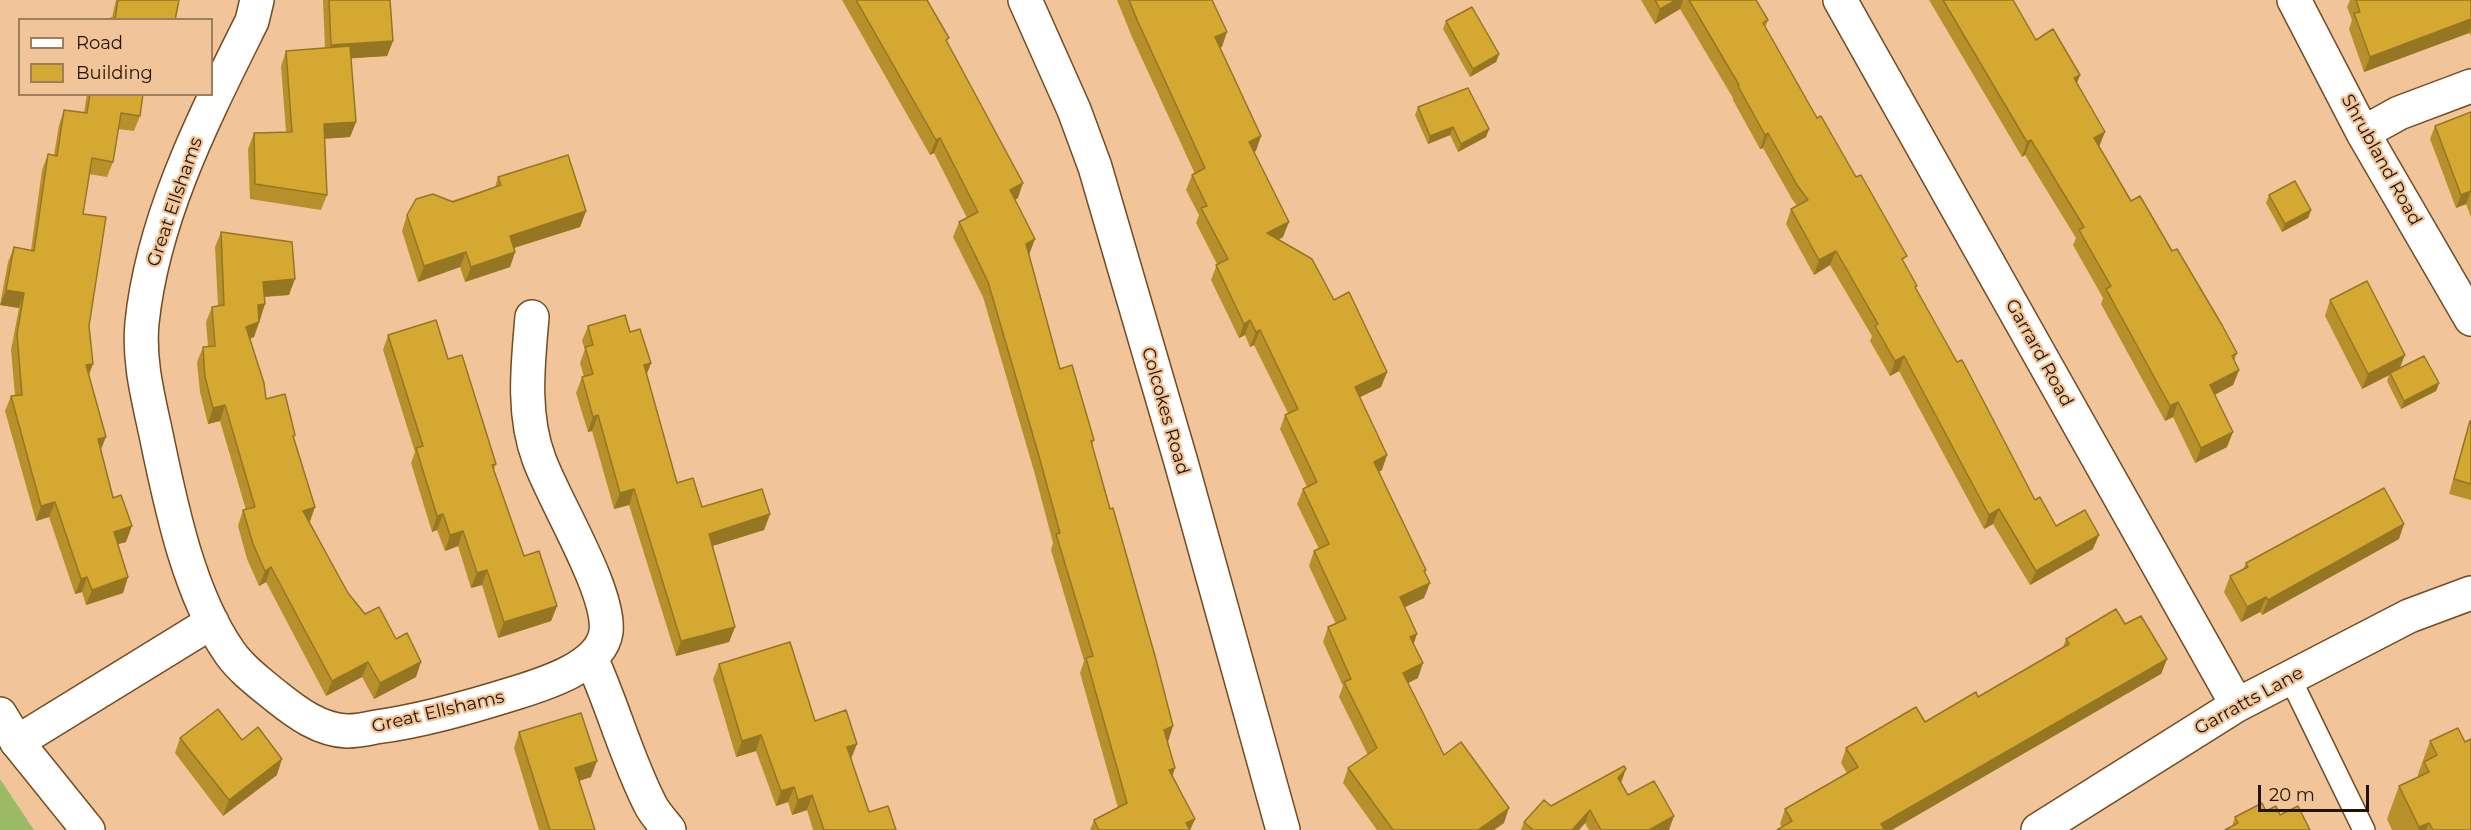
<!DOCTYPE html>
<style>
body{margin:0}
#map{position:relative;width:2471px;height:830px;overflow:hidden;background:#f1c599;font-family:Montserrat,sans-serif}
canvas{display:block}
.legend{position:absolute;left:18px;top:18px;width:195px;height:78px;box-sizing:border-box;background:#f1c599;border:2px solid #9f7e5d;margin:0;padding:8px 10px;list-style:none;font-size:18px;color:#231303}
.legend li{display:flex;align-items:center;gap:12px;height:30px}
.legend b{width:30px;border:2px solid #9f7e5d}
.scale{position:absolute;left:2258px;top:785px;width:111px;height:27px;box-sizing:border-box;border:3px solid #231303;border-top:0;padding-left:8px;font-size:18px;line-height:21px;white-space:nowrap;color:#231303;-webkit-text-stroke:4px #f1c599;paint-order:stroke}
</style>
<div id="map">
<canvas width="2471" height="830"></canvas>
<ul class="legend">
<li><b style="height:8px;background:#fff"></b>Road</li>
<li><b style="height:16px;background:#d5a832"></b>Building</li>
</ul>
<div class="scale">20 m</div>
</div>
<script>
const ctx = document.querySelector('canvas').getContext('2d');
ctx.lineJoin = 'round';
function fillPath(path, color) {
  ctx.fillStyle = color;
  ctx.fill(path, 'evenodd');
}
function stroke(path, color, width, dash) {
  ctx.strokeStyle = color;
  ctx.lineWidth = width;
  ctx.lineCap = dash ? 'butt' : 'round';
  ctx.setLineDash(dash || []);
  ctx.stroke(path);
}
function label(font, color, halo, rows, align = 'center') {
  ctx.font = font + ' Montserrat,sans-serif';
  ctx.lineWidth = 4.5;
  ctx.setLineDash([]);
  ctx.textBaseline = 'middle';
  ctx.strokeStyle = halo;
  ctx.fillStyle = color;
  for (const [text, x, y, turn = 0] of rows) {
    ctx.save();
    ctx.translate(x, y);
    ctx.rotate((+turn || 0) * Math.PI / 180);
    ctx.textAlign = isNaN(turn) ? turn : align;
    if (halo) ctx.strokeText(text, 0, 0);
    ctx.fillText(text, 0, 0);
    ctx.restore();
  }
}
fillPath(new Path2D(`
 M0,779L34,830H0Z`), '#9aba65');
const service = new Path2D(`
 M2290,678L2364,830`);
const minor = new Path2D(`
 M257,0L252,21C205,116 153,216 142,323C138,364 150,404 158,444C172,511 190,596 230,653C242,670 261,684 277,697C297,713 320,730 347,731C356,731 367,729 376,727C422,721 470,707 515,693C544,684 601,667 606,632C611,592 554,501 539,459C522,414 528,364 532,317
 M1025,0L1074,110L1095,167L1181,462L1283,830
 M1840,0L2237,705
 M2294,0L2363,133L2471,319
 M2363,133L2399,113L2471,86
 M591,658C613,706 626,757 650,804C654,813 663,822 669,830
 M17,742L212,622
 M2038,830L2237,705L2409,616L2471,593`);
const secondary = new Path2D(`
 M0,714L17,742L88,830`);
stroke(service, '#724c22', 24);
stroke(minor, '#724c22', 36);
stroke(secondary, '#724c22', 36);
stroke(service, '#fff', 21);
stroke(minor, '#fff', 33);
stroke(secondary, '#fff', 33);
fillPath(new Path2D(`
 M116,0H179L175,20L112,18Z
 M323,0H390L393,41L387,56L351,58L356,122L350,137L324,139L327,195L321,210L250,199L248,149L254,133L286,132L281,66L286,51L325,48Z
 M842,0H927L947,43L1018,198L1015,200L1060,369L1094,440L1092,445L1168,742L1173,776L1195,819L1190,830H1090L1094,820L1118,808L1080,673L1084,661L1051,550L1053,543L1034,471L983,297L953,237L959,222L967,218L934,153L930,155Z
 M1117,0H1212L1222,47H1220L1256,151L1254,152L1283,237L1278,240L1334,300L1387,372L1381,387L1360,397L1382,470L1379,471L1426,570L1425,573L1424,598L1405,607L1414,644L1418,678L1408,683L1444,755L1504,823L1494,830H1377L1343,783L1348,768L1368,755L1339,697L1343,686L1323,642L1328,627L1336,624L1309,566L1314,551L1319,549L1297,504L1303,489L1307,487L1280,429L1285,415L1288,413L1254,345L1250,347L1245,335L1239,338L1211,280L1217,264L1196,223L1199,215L1186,190L1192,175L1195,174L1132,37Z
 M1641,0H1756L1768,20L1765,28L1817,118L1904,264L1916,289L2035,500L2056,526L2093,549L2030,585L1993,524L1984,529L1899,371L1890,376L1870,341L1872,336L1830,265L1814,275L1786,224L1791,209L1797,206L1792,199L1763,148L1760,149L1733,100V98L1680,9L1655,24Z
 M1929,0H2013L2036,40L2080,75L2077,83L2099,147L2131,201L2172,251L2237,353L2234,361L2239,370L2233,385L2215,395L2227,447L2195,463L2173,417L2165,421L2101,304L2103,298L2073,245L2076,238L2025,155L2022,157Z
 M2350,0H2471V36L2469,33L2364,72L2349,29L2352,20L2347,7Z
 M1446,21L1499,54L1496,62L1470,77L1443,29Z
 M87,94H143L140,116L134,131L118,129L113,162L107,177L89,174L83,214L89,326V376L101,450L126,542L118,544L128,577L123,593L86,605L82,592L75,594L49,517L36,521L5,411L11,396H15L11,350L19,308L0,305L8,262L14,247L31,250L42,170L48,154L54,155L59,125L64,110L84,113Z
 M1418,107L1489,129L1486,137L1458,152L1450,135L1428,144L1415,115Z
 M2471,112V217L2466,204L2456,208L2430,139L2435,126Z
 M498,177L586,211L580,227L514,248L515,252L510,267L465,282L460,267L418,282L402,231L407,215L495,187Z
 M2269,195L2311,210L2308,218L2282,232L2266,203Z
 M221,232L289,295L265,297L260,320L254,337L250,339L266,399L295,435L294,438L315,507L310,522L348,593L416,677L374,699L362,677L326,696L266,582L259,586L247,559L238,526L243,510H246L220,421L208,424L200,392L197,362L203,347L208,346L206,322L212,307L218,306L215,247Z
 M2330,300L2400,368L2439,383L2436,391L2401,409L2387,381L2389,375L2362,389L2325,316Z
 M588,326L630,332L651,363L647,374L677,483L702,507L770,514L764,530L712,546L735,627L729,642L676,656L629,505L614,509L592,431L588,432L576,393L582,377H584L580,363L585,349L582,341Z
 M388,335L448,359L496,464L494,470L524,556L557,606L551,621L498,638L482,585L471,588L458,546L445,551L437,530L432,532L411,463L415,452L383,350Z
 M2470,421H2471V500L2449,494L2465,437Z
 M2399,539L2262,615L2260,612L2241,622L2224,592L2230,576L2243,569L2246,563Z
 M2125,624L2167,659L2161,674L1782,827L1780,824L1785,809L1847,773L1841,763L1846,748L1925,722L1978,697L2063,647L2066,639Z
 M719,664L815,721L851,759L869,812L896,830H813L807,810L792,815L788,802L776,806L756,751L736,757L713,679Z
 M519,732L591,777L579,781L595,830H539L514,748Z
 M180,738L242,740L277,775L223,816L175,753Z
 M2430,741L2465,742L2471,830H2392L2387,819L2399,786L2418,777V774Z
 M1621,783L1628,795L1669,830H1589L1585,823L1579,830H1521L1524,822L1551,806Z
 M2266,811L2280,815L2310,830H2224L2232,826L2235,817Z`), '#b7902b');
fillPath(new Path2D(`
 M1676,0H1683L1680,9L1655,24L1660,9Z
 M2471,19V29L2469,33L2364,72L2370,57Z
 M1227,32L1222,47L1210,52L1215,37Z
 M393,41L387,56L326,60L331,45Z
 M1499,54L1496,62L1470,77L1473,69Z
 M2080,75L2074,90V78Z
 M356,122L350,137L318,139L324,124Z
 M1453,127L1450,135L1428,144L1430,136Z
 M1489,129L1486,137L1458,152L1461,144Z
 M2105,132L2099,147L2094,138Z
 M1768,133L1763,148L1760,149L1765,135Z
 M1261,136L1256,151L1244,157L1249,142Z
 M940,138L934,153L930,155L936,140Z
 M2031,140L2025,155L2022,157L2027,142Z
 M1023,183L1018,198L1005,205L1010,190Z
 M2471,191L2466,204L2456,208L2461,195Z
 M2311,210L2308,218L2282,232L2285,224Z
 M586,211L580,227L504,251L510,236Z
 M1289,222L1283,237L1261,248L1267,233Z
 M1035,239L1029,255L1026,244Z
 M1836,251L1830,265L1814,275L1819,260Z
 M466,252L460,267L418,282L424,266Z
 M515,252L510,267L465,282L471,267Z
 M295,279L289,295L258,297L263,282Z
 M6,290L24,293L19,308L0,305Z
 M265,304L260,320H253L258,305Z
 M1250,320L1245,335L1239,338L1244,324Z
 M259,322L254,337L240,342L246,327Z
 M1260,330L1254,345L1250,347L1256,332Z
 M2405,355L2399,370L2362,389L2368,374Z
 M1904,356L1899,371L1890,376L1895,361Z
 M651,363L645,378L644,365Z
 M93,364L87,380L86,365Z
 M2239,370L2233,385L2204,400L2210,385Z
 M1387,372L1381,387L1350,402L1355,387Z
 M2439,383L2436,391L2401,409L2404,401Z
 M2178,402L2173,417L2165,421L2170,406Z
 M225,405L220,421L208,424L213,408Z
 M598,415L592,431L588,432L593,417Z
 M2233,432L2227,447L2195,463L2201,448Z
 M106,437L100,452L98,439Z
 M1387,455L1382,470L1369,477L1374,462Z
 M634,489L629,505L614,509L620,493Z
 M55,502L49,517L36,521L41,506Z
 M315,507L309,522L303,511Z
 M1999,509L1993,524L1984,529L1989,515Z
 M443,514L437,530L432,532L437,516Z
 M770,514L764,530L703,549L709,534Z
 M2404,524L2399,539L2262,615L2268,600Z
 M132,526L126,542L108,547L114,532Z
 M463,531L458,546L445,551L450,535Z
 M2099,535L2093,549L2030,585L2036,571Z
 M271,567L266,582L259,586L265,571Z
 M487,570L482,585L471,588L477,573Z
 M87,577L82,592L75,594L81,579Z
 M128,577L123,593L86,605L92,590Z
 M1430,583L1424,598L1395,612L1400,597Z
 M2266,597L2260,612L2241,622L2247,607Z
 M557,606L551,621L498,638L504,622Z
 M735,627L729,642L676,656L681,641Z
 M1417,634L1412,649L1410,637Z
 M2167,659L2161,674L1892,830H1879L1881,824Z
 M368,662L362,677L326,696L332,681Z
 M421,662L416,677L374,699L380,683Z
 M1423,663L1418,678L1398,688L1403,673Z
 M1173,726L1168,742L1158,745L1164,730Z
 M761,735L756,751L736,757L742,741Z
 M857,744L851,759L841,762L847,747Z
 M282,759L277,775L223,816L229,800Z
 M597,761L591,777L569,784L575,768Z
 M1175,768L1170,784L1169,770Z
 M1626,769L1621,783L1613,792L1618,778Z
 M794,787L788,802L776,806L781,791Z
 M812,795L807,810L792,815L798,800Z
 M1509,808L1504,823L1494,830H1478Z
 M1590,810L1585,823L1579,830H1572Z
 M1674,816L1669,830H1649Z
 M1195,819L1190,830L1186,823Z
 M2429,823L2426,830H2418L2419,827Z`), '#957623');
const building = new Path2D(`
 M118,0H179L175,20H110L111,18L115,19Z
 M329,0H390L393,41L331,45Z
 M856,0H927L949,38L946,40L1023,183L1010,190L1035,239L1026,244L1060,369L1072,365L1094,440L1091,441L1110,509L1113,508L1155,656L1173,726L1164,730L1175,768L1169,770L1195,819L1186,823L1190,830H1099L1094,820L1127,803L1086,658L1093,656L1056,534L1060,533L1039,456L988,282L959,222L978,212L940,138L936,140Z
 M1129,0H1212L1227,32L1215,37L1261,136L1249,142L1289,222L1267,233L1312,259L1334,300L1349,292L1387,372L1355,387L1387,455L1374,462L1426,570L1424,571L1430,583L1400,597L1417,634L1410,637L1423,663L1403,673L1444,755L1461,742L1509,808L1478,830H1393L1348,768L1377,748L1344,682L1351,679L1328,627L1346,619L1314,551L1329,544L1303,489L1317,482L1285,415L1298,409L1260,330L1256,332L1250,320L1244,324L1216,265L1228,259L1201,208L1207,206L1192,175L1205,168L1138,22Z
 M1655,0H1676L1660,9Z
 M1689,0H1756L1768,20L1763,23L1817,118L1821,116L1856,177L1861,175L1907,256L1902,259L1917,286L1915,287L1957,362L1962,360L2035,500L2040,497L2056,526L2085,510L2099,535L2036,571L1999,509L1989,515L1904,356L1895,361L1875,326L1878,324L1836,251L1819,260L1791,209L1808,200L1797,185L1768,133L1765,135L1738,86L1739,85Z
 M1943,0H2013L2036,40L2053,29L2080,75L2074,78L2105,132L2094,138L2131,201L2140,196L2172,251L2177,249L2222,325L2237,353L2232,356L2239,370L2210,385L2233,432L2201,448L2178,402L2170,406L2106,289L2111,286L2079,230L2084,227L2031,140L2027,142Z
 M2356,0H2471V19L2370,57L2354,13L2360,12Z
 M1472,7L1499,54L1473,69L1446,21Z
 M350,46L356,122L324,124L327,195L255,184L254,133L292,132L286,51Z
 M1468,88L1489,129L1461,144L1453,127L1430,136L1418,107Z
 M90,94H143L140,116L121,113L113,162L92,158L83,214L106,217L89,326L93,364L86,365L106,437L98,439L113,498L121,495L132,526L114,532L128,577L92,590L87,577L81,579L55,502L41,506L11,396L22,395L17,334L24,293L6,290L14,247L34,251L48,154L57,156L64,110L87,113Z
 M2471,112V191L2461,195L2435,126Z
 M568,155L586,211L510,236L515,252L471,267L466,252L424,266L407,215L416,199L433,194L453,202L501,185L498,177Z
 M2295,181L2311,210L2285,224L2269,195Z
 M221,232L292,242L295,279L263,282L265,304L258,305L259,322L246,327L264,383L266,399L285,394L295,435L293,436L315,507L303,511L348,593L365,614L379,607L396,639L407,633L421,662L380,683L368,662L332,681L271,567L265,571L253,544L243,510L255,507L225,405L213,408L205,377L203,347L215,346L212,307L224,305Z
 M2367,281L2405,355L2368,374L2330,300Z
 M625,315L630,332L640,329L651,363L644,365L677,483L693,478L702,507L762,489L770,514L709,534L735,627L681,641L634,489L620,493L598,415L593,417L582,377L593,374L585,347L593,345L588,326Z
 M436,320L448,359L462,355L496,464L492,465L524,556L539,551L557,606L504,622L487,570L477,573L463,531L450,535L443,514L437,516L416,448L423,446L388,335Z
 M2424,356L2439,383L2404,401L2390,373Z
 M2470,421H2471V484L2454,479Z
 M2384,488L2404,524L2268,600L2266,597L2247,607L2230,576L2248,567L2246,563Z
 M2116,609L2125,624L2141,616L2167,659L1881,824L1885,830H1777L1792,821L1785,809L1858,767L1846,748L1916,707L1925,722L1976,692L1978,697L2069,644L2066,639Z
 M790,642L815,721L846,710L857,744L847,747L869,812L888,806L896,830H824L812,795L798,800L794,787L781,791L761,735L742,741L719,664Z
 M218,709L242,740L258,727L282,759L229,800L180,738Z
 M581,713L597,761L575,768L595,830H550L519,732Z
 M2458,728L2465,742L2471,739V830H2433L2429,823L2419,827L2399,786L2429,772L2424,762L2437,755L2430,741Z
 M1624,766L1626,769L1618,778L1628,795L1654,781L1674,816L1649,830H1601L1590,810L1572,830H1533L1524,822L1544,800L1551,806Z
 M2262,803L2266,811L2276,806L2280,815L2298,806L2310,830H2225L2238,823L2235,817Z`);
fillPath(building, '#d5a832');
stroke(building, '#957623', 1.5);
label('18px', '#231303', '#f1c599', [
 ["Shrubland Road",2381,160,61],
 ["Great Ellshams",175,202,-71],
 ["Garrard Road",2039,353,61],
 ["Colcokes Road",1165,411,74],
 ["Garratts Lane",2249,701,-29],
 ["Great Ellshams",438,712,-13]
]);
</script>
